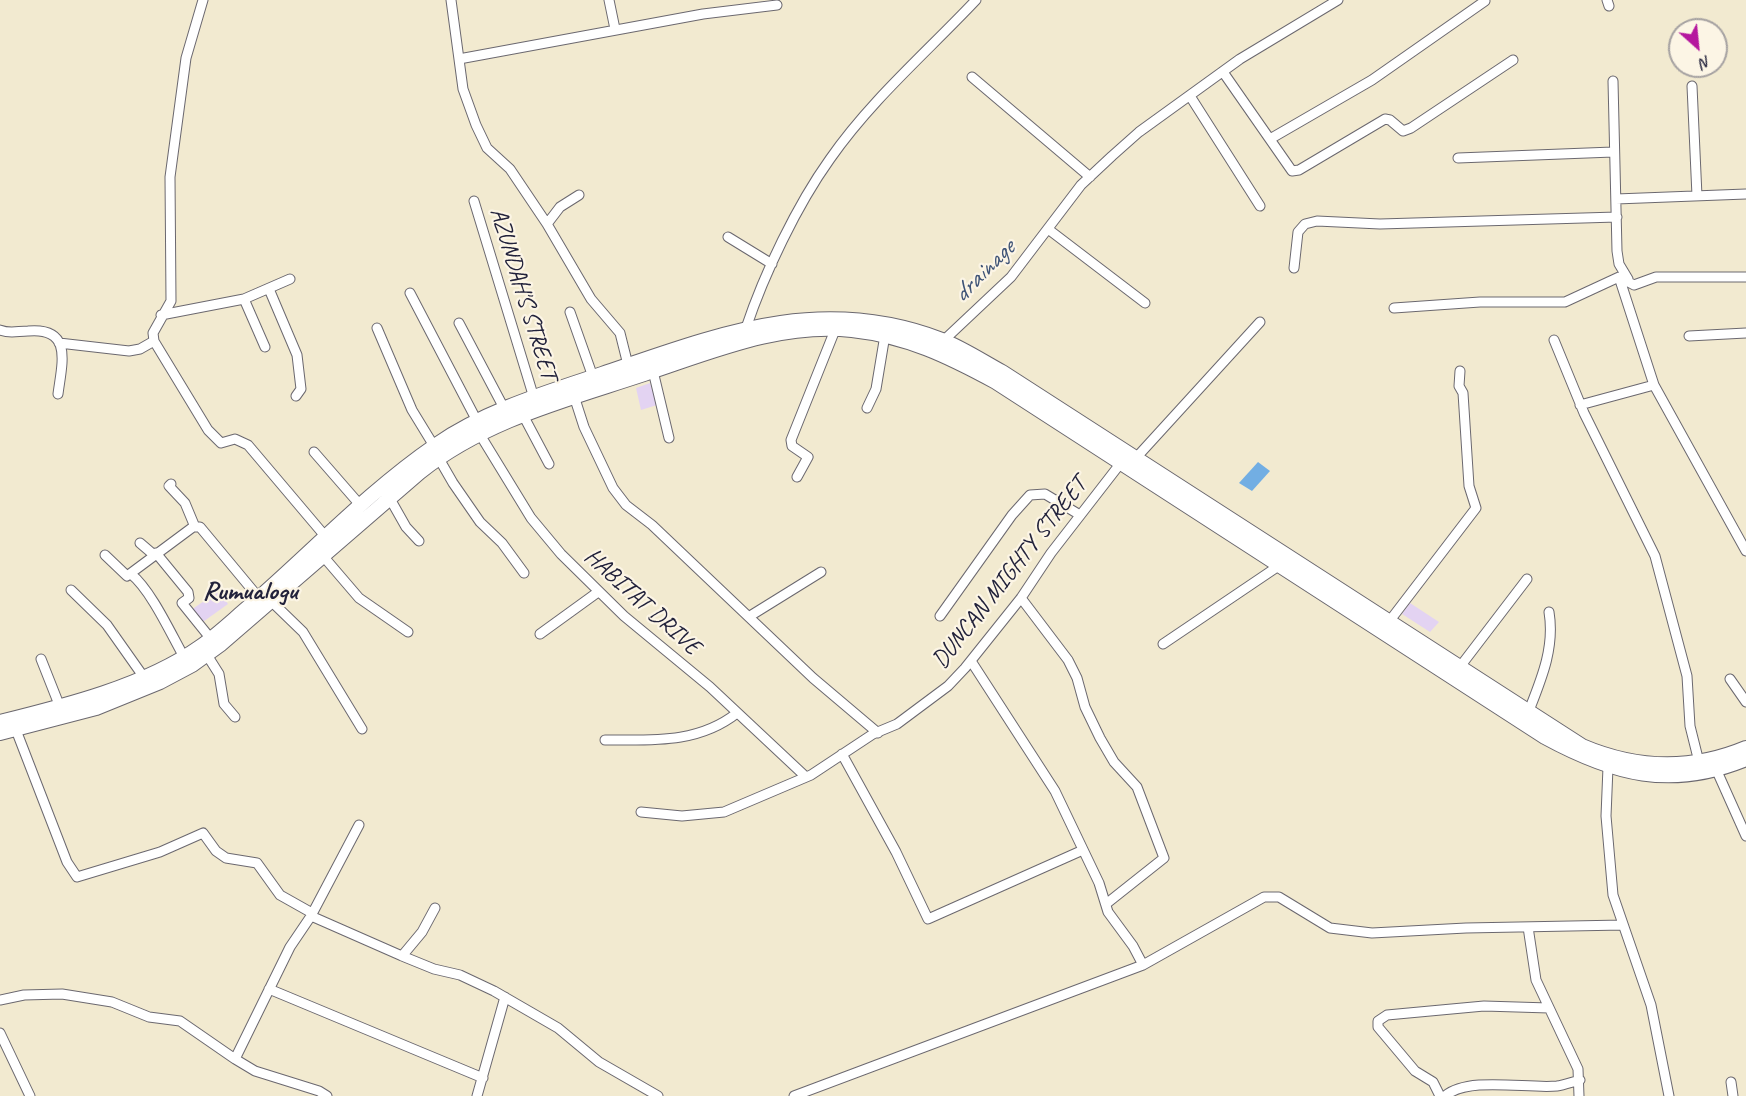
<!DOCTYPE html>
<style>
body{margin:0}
#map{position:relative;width:1746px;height:1096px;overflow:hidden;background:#f2ead0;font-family:Caveat,sans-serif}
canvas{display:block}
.north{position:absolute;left:1668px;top:18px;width:60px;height:60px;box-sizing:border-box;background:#fcf5e5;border:2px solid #a5a1a1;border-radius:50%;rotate:153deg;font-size:16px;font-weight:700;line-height:24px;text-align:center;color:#22223b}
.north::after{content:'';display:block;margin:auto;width:21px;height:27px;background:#b5179e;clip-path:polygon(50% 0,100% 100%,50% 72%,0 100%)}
</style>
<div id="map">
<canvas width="1746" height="1096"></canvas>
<div class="north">N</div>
</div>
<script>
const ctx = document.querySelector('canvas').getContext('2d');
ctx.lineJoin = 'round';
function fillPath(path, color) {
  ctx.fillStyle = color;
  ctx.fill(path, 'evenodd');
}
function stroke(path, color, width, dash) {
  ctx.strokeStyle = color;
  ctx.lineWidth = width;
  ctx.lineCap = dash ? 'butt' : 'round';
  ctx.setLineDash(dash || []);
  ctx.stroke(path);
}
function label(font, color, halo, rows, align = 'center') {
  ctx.font = font + ' Caveat,sans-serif';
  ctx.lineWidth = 4.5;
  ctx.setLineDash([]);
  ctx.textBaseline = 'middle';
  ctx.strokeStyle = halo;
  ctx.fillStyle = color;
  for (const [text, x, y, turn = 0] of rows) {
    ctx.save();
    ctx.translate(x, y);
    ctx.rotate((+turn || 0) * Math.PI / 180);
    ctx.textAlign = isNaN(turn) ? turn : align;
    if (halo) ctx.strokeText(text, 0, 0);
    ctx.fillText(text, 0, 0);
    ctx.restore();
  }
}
fillPath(new Path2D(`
 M650,383L657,405L641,410L636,388Z
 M211,591L214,594L219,591L228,604L200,624L191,610L207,599L205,596Z
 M1410,603L1439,622L1430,632L1402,614Z`), '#e3d3f2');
fillPath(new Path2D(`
 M1258,462L1270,471L1252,491L1239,483Z`), '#72aee3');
const minor = new Path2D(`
 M203,0L186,58L170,177L171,301L153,333L154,341L208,430L221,443L235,439L248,445L325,536
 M451,0L463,89L476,125L487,148L510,169L547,224
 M609,0L615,29
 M1607,0L1609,6
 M459,59L703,14L777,5
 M1223,72L1292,171L1299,170L1385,119L1390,120L1403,131L1411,128L1513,60
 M972,77L1090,177
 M1613,81L1617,251L1619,264L1628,279
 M1692,86L1697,196
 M1190,96L1260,206
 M1270,139L1372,80L1485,1
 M1458,158L1613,152
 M579,195L560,207L547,224L591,299L620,333L628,365
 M1616,199L1746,194
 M474,201L534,398
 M1048,229L1145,303
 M728,237L772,264
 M1294,268L1298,232L1305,224L1317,221L1380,224L1617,217
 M1619,277L1654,385L1746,551
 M269,289L297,355L301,389L296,396
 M410,293L477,421
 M244,299L265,347
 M1394,308L1480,302H1565L1619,277L1634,285L1656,277H1746
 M570,312L593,377
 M161,315L244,299L290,279
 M459,323L505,410
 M377,328L412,410L434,446
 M746,328C764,274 797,205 830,159C871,100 927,52 976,0
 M0,330C9,334 18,331 28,331C73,327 62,363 58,394
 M1689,336L1746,333
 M1554,340L1584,413L1655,556L1687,676L1690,726L1699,762
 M942,342L1011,277L1081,185L1112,156L1139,132L1240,59L1338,0
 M59,343L129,351L140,349L154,341
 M653,371L669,438
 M574,396L584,427L613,488L626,505L652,525L813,678L878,733
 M1580,405L1654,385
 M867,408L876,389L885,335
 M523,415L549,464
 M479,433L531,518L561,554L624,616L710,687L806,777
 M314,452L361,506
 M438,457L453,483L480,522L502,543L524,573
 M1135,459L1260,322
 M797,477L808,457L792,446L791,440L835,330
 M171,484L169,486L185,503L195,527
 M389,497L406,527L419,541
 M140,543L154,555
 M156,553L188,592L189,598L182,603L211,639
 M105,555L127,576L193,527H200L259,598
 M323,556L359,598L408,632
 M131,574C151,590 171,634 184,657
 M71,590L107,625L143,676
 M1021,598L1068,660L1077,678L1085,707L1100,738L1114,762L1137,787L1164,858L1106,904
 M271,601L303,632L362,729
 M750,616L821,572
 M940,616L1012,515L1030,495L1045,494L1080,515
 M1388,623L1476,508L1469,486L1463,393L1459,386L1460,371
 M540,634L598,592
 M1163,644L1280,565
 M207,655L219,674L224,704L235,717
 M41,659L60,707
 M971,661L1055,791L1099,883L1108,912L1133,946L1143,965
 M1459,668L1527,579
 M1730,679L1746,702
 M1528,713C1541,680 1555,648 1549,612
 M16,730L67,862L77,877L160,852L203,833L216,851L226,858L257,863L280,895L312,913
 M605,740C651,740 698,744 737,713
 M842,754L896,852L928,919L1083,850
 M1608,767L1606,816L1613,895L1651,1005L1669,1096
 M1716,769L1746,836
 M641,812L682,816L724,812L811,775L873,734L897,724L948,686L965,668L1021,598L1051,553L1120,464
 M435,908L422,932L402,956L434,969L460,975L494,991L558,1028L599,1062L658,1096
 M311,916L359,825
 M1528,927L1536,980L1578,1069L1579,1096
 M269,989L483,1078
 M0,1000L24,995L62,994L112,1002L149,1017L180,1021L235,1059
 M0,1033L30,1096
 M1731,1082L1733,1096
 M327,1096L319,1091L255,1071L235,1059L290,947L311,916L402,956
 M477,1096L505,997
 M794,1096L1143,965L1264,897H1279L1330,928L1372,933L1466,928L1623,925
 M1440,1096L1433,1082L1415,1071L1378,1027V1021L1387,1015L1484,1006L1549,1008
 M1445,1096C1469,1076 1527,1089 1557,1086C1564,1085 1572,1082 1580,1080`);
const secondary = new Path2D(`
 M0,722C65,706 145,686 200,647C219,634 235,618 252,604C313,551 369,491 436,445C485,411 545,393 602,374C717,335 820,293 942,340C962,348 982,361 1002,372L1582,746C1636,769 1691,771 1746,748
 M0,733L96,708L160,682L192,665L221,644L420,472C485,420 566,400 644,374C711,352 780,322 852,330C907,336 948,356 996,382L1545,737C1613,774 1671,790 1746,759`);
stroke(minor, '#6b686f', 11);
stroke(secondary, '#6b686f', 16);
stroke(minor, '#fff', 9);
stroke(secondary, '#fff', 14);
label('24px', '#22223b', '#fcf5e5', [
 ["AZUNDAH'S STREET",523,294,73],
 ["DUNCAN MIGHTY STREET",1010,573,-52],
 ["HABITAT DRIVE",642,602,42]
]);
label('italic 26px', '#3e5376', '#fcf5e5', [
 ["drainage",984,272,-45]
]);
label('bold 27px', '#22223b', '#fcf5e5', [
 ["Rumualogu",250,592]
]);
</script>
